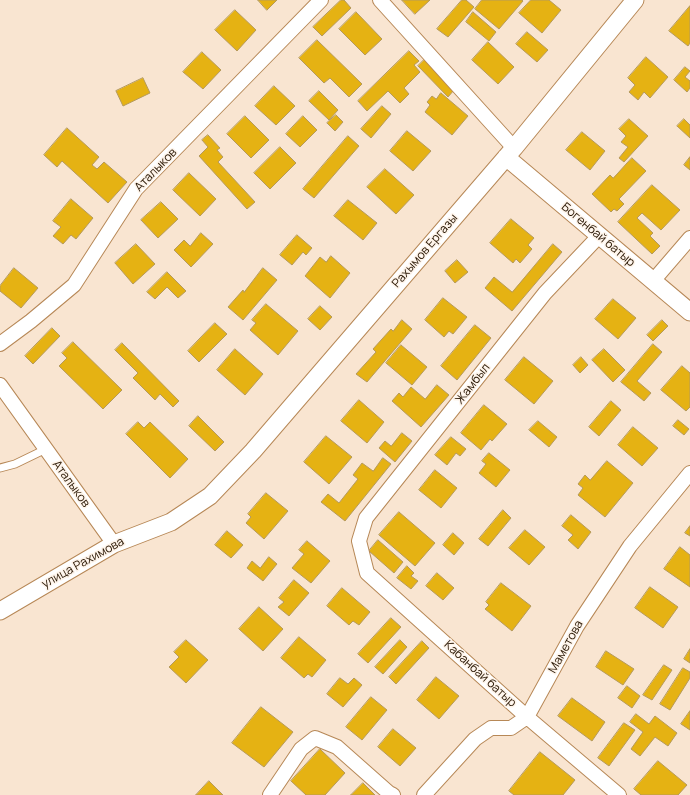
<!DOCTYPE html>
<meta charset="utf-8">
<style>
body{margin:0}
canvas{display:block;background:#f9e5d1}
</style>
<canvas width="690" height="795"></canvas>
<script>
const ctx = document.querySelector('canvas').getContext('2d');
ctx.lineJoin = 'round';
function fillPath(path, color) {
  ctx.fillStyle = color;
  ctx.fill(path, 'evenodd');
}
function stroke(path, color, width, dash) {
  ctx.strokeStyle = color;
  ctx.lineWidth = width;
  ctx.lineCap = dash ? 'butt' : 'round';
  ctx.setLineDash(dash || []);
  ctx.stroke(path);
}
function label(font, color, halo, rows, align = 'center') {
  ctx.font = font + ' Manrope,sans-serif';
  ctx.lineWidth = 3;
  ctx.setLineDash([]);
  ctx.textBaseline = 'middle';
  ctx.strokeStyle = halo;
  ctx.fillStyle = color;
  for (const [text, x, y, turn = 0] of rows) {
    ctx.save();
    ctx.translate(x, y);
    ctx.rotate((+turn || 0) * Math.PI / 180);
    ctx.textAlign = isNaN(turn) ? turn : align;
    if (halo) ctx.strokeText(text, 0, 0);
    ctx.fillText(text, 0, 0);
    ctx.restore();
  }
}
const building = new Path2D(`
 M258,0H277L267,10Z
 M341,0H344L351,8L322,36L313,27Z
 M402,0H430L415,14Z
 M462,0H466L474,7L448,37L437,29Z
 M482,0H522L523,1L499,29L475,9Z
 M531,0H549L561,10L542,33L519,13Z
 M690,6V43L688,46L669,31Z
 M235,10L256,30L237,51L215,30Z
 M356,12L382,39L365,55L339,29Z
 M473,12L496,32L489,41L466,22Z
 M527,32L548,50L537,62L516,44Z
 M317,40L362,84L349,97L330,78L324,83L299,58Z
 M488,42L514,67L498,84L472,60Z
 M409,51L419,61L414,65L420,72L404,88L409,94L400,103L388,91L367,111L358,101Z
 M202,52L221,70L203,89L183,72Z
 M646,57L668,77L650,98L644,92L638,100L629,92L635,85L628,78Z
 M425,59L454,90L448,97L418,66Z
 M685,67L690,71L685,77L690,81V88L687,92L674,80Z
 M143,78L150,93L123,106L116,91Z
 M274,86L295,106L276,125L255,106Z
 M319,91L338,110L329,120L309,101Z
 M441,93L468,116L452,135L425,112L430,105L427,102L432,96L436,99Z
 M382,106L391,114L371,138L361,129Z
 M336,115L343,122L335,131L327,123Z
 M245,116L269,140L251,158L227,134Z
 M303,116L317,130L300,147L286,134Z
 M629,119L648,136L624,162L619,158L628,147L621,142L626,136L619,129Z
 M684,119L690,125V138L677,126Z
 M67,128L99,157L92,165L97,169L104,162L127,182L108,203L62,161L57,167L44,155Z
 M407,131L431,151L413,171L390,151Z
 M582,132L605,151L590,170L566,150Z
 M208,135L220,148L217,150L223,157L218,162L255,202L247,209L199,156L208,147L202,140Z
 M348,136L359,146L314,198L303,189Z
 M280,147L296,163L270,189L254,173Z
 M690,157V170L684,165Z
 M632,158L646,171L619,199L624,204L617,211L614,209L611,212L592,194L610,175L613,178Z
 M385,169L414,195L396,214L367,187Z
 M189,173L216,199L200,216L173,190Z
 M652,185L680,210L661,230L642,213L637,218L653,233L650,236L660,246L652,254L618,222Z
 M71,199L93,218L76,239L71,235L63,244L53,236L61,227L53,221Z
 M348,200L377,223L363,240L334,216Z
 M161,202L178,219L158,238L141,220Z
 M511,219L534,238L528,245L532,249L520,263L516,259L513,263L490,243Z
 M201,233L213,244L191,267L174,250L184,240L190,246Z
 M297,235L312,248L306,255L303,252L292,265L280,255Z
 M136,244L155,264L133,284L115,263Z
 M553,244L562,252L512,311L485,288L494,277L512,292Z
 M331,256L350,273L330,298L305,276L320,257L326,262Z
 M457,260L468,272L455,283L445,271Z
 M14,268L38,288L21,308L0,291V286Z
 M263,268L277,280L243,320L228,307L243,290L244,292Z
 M167,272L186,291L178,298L167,287L155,299L147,292Z
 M443,298L467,317L453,334L449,331L444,337L425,320Z
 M613,299L636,318L618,339L595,319Z
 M266,304L298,331L278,355L250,330L256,323L252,320Z
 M320,306L332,317L320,330L308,319Z
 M402,320L412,329L367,382L356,374L376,352L373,349L391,329L393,331Z
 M662,320L668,326L653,341L647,335Z
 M215,323L227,334L199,362L188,351Z
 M475,325L491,338L457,380L441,366Z
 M52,328L60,336L33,364L25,356Z
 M73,342L122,390L103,409L59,366L67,358L62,353Z
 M122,343L179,401L173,407L160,394L155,400L133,378L138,373L115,350Z
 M653,344L662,352L637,381L651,393L644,401L621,382Z
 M401,345L427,367L412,385L386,363Z
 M235,349L263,374L245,395L217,370Z
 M604,349L625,370L613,382L592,360Z
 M524,357L553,381L534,404L505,380Z
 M581,357L588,365L580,373L573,365Z
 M682,366L690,373V407L686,411L661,390Z
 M437,385L449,395L421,427L392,401L399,393L403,397L411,387L425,399Z
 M359,400L384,422L367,443L341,421Z
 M611,401L621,410L599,436L589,427Z
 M484,405L507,424L492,441L490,439L481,450L461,433Z
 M198,416L224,442L215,451L189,426Z
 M678,420L689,429L684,435L673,426Z
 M538,421L557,437L549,447L529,430Z
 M138,422L144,428L150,422L188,459L170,478L126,434Z
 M633,427L658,448L642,466L618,445Z
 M402,433L412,441L395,462L379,448L385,441L391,446Z
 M326,436L352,457L329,484L304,462Z
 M451,437L466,449L460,456L456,453L447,465L435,455Z
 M489,453L510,470L496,487L479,473L486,464L482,461Z
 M383,458L391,464L345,521L321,502L328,494L339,503L358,479L353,475L362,463L373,471Z
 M607,461L633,483L605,517L578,495L583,488L578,484L585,475L590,480Z
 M435,470L457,488L441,508L419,490Z
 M266,493L288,511L264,539L246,523L251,517L248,514Z
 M503,510L511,518L488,546L479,539Z
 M399,512L435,543L415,566L379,535Z
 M571,515L591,532L578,549L568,540L573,535L562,526Z
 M690,526V536L685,533Z
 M525,530L545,547L529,565L509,548Z
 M227,531L243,545L231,558L215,545Z
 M453,533L464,543L454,555L443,545Z
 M378,540L403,562L394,573L369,551Z
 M307,541L330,561L311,583L292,568L304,554L299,550Z
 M680,547L690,555V587L664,569Z
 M269,557L277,564L263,581L247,568L252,561L260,568Z
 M407,566L414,573L411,576L418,581L411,589L397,578Z
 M437,573L454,588L443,600L426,586Z
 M294,580L309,593L289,616L278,607L284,602L279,598Z
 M501,583L531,606L512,631L485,609L489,605L486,602Z
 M650,587L678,607L663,628L635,608Z
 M342,588L370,612L359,625L353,621L349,625L327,606Z
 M259,607L283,629L263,651L239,629Z
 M391,618L401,627L368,663L358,654Z
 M299,637L326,660L312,677L308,674L304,678L281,658Z
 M186,640L208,660L186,683L169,667L179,657L174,652Z
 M400,640L407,647L383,674L375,667Z
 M422,641L429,648L396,684L389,677Z
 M690,649V663L684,659Z
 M606,651L634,669L623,685L596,667Z
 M664,665L672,670L652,700L643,695Z
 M683,668L690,672V678L670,710L660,704Z
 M436,677L459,696L439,719L417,700Z
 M340,678L348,684L354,678L362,685L343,707L327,694Z
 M627,686L640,696L632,708L618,698Z
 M371,697L387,710L362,740L346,727Z
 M572,698L605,722L592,741L558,716Z
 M261,707L293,732L264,767L232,743Z
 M690,711V730L681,724Z
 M636,714L649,724L655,716L677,733L668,746L655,737L640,756L631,749L643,732L630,722Z
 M624,723L635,730L609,766L598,758Z
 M393,729L416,748L400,766L378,747Z
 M320,749L345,773L325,795H306L291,781Z
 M540,752L575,780L563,795H514L509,791Z
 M658,761L687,785L678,795H641L634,789Z
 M209,781L223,795H196Z
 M363,783L375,795H351Z`);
fillPath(building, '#e5b213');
stroke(building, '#b59a5c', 1);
const service = new Path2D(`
 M0,468L15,464L46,449`);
const minor = new Path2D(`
 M380,0L514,148
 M599,236L545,293L366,518L359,541L367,573L527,717L619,795
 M653,281L690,238
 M0,344L31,321L74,285L136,189L321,0
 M0,385L114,544
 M270,795L301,749L315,738L337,747L389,793L393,795
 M424,795L475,739L491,728H511L527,717L577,626L630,546L690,473`);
const tertiary = new Path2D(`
 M506,157L690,312
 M0,611L114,544L171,522L210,496L253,451L514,148L635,0`);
stroke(service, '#b78857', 9);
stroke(minor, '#b78857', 16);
stroke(tertiary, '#b78857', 19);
stroke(service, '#fff', 7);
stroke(minor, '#fff', 14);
stroke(tertiary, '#fff', 17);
label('12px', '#271502', '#fef4ea', [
 ["Аталыков",156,170,-46],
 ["Богенбай батыр",598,235,40],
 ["Рахымов Ергазы",425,251,-49],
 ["Жамбыл",473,384,-52],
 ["Аталыков",71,484,54],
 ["улица Рахимова",83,563,-29],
 ["Маметова",566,647,-61],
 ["Кабанбай батыр",480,674,42]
]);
</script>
